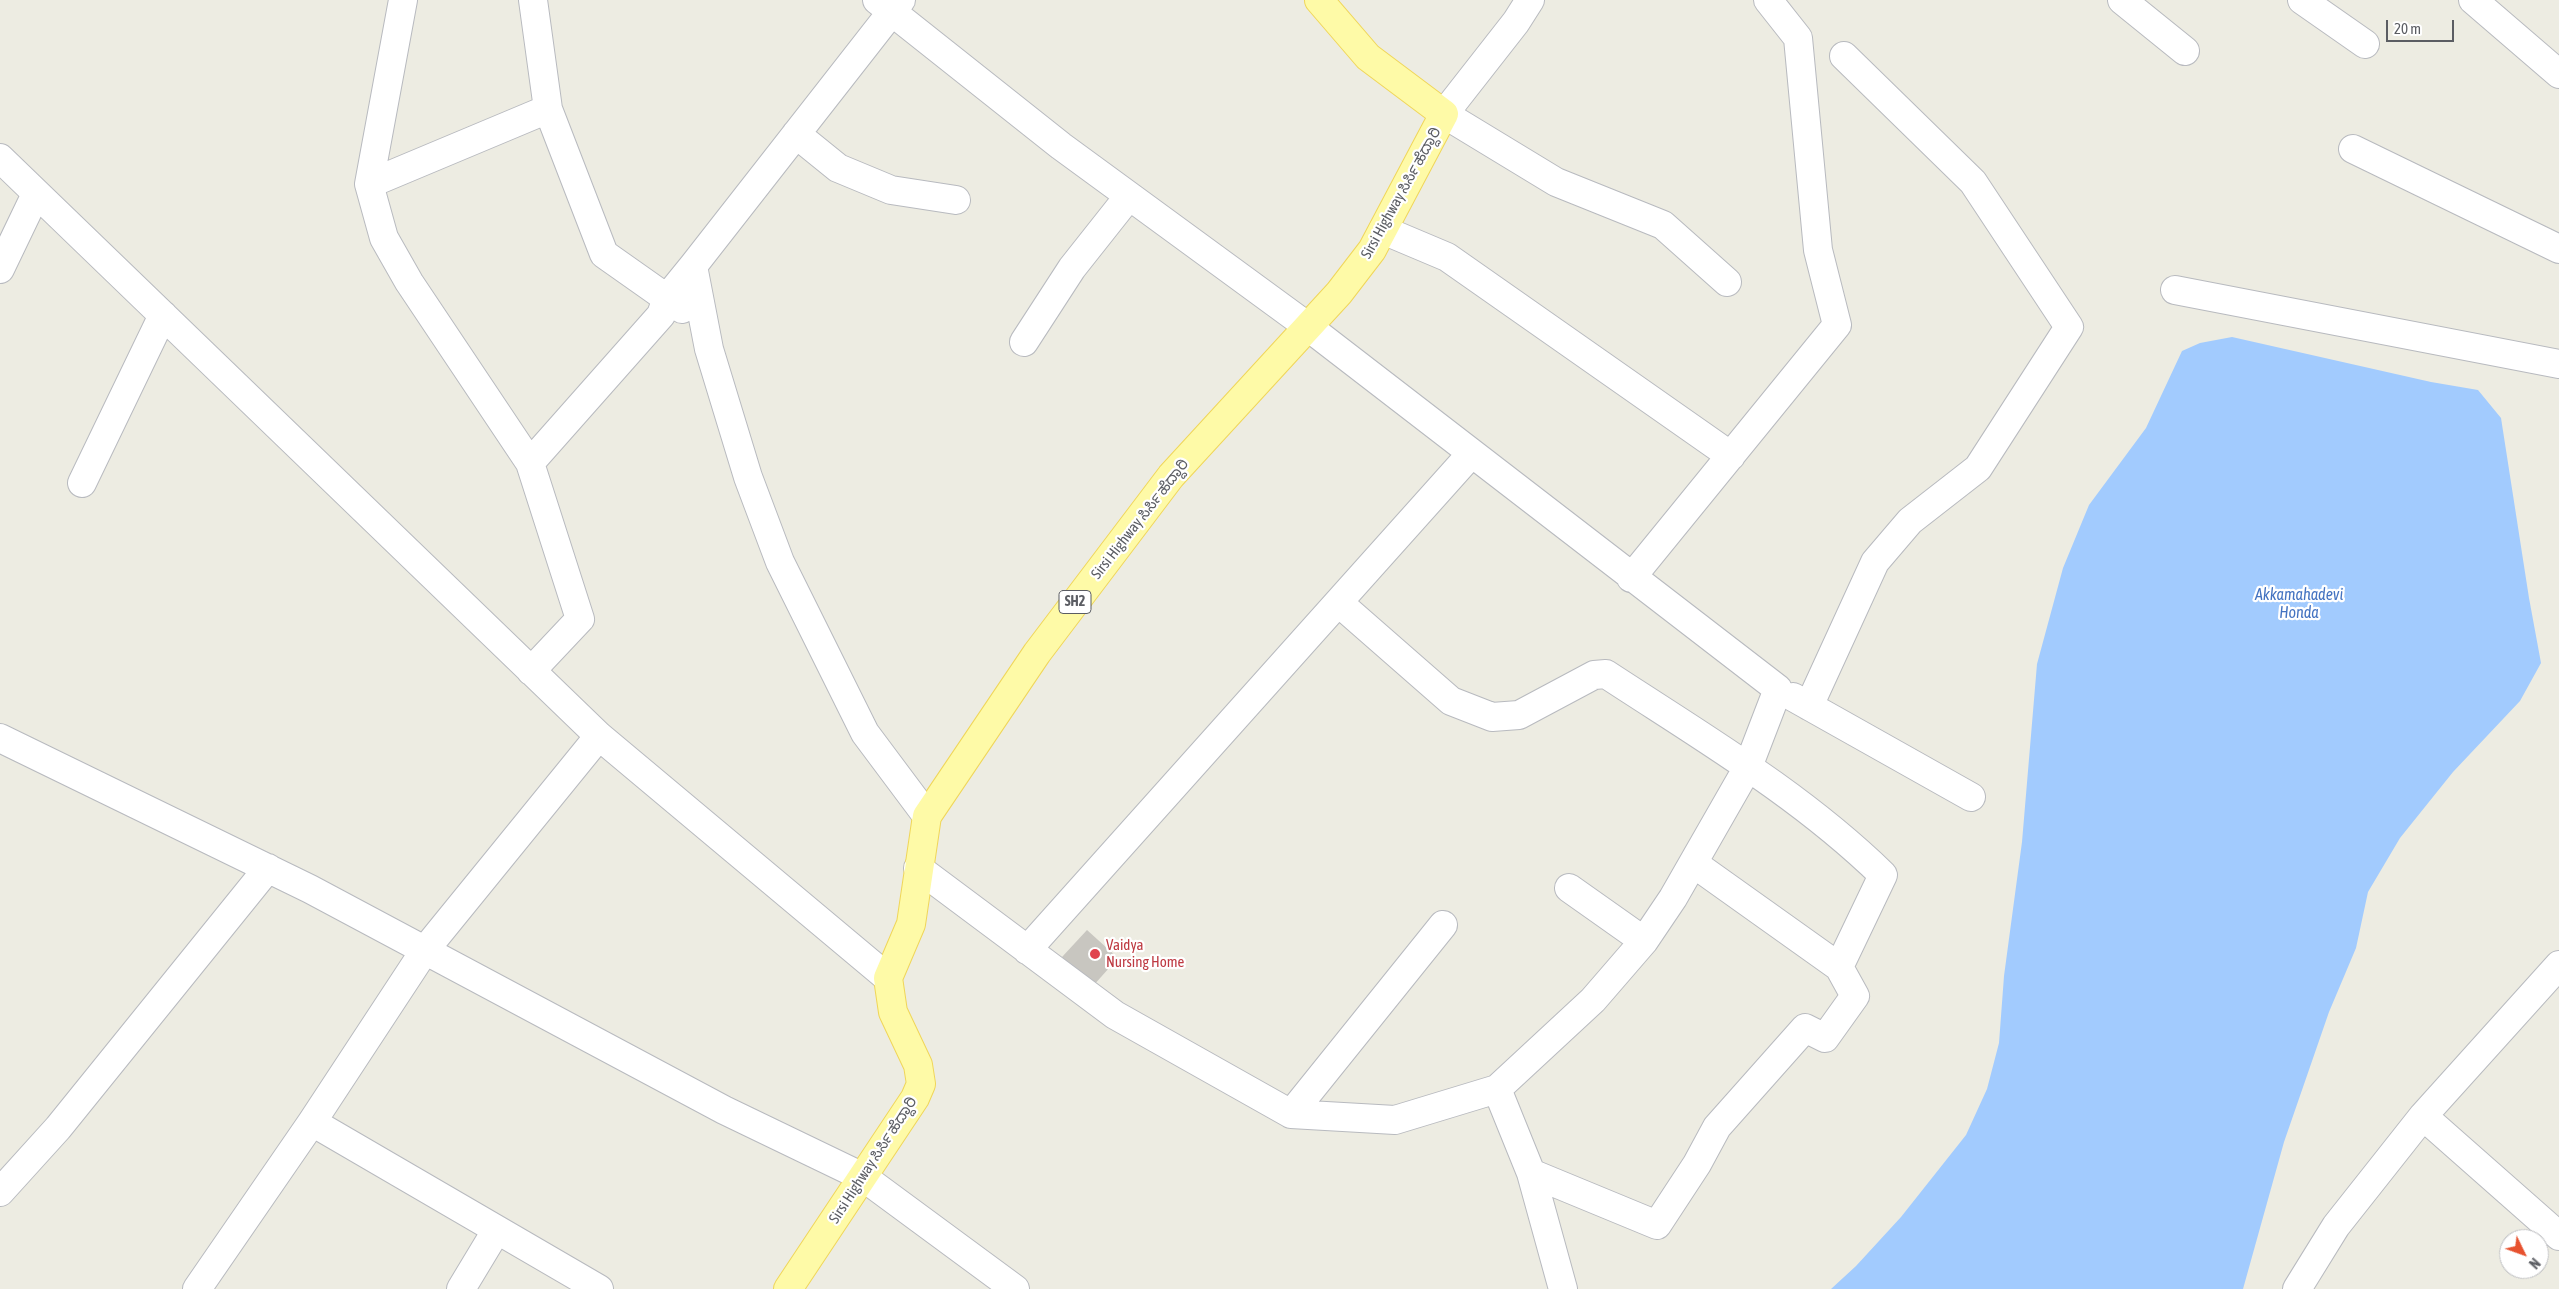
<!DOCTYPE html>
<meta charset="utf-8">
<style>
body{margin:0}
#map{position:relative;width:2559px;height:1289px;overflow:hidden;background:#edece2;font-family:"Asap Condensed",sans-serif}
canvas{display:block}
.north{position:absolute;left:2499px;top:1229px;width:50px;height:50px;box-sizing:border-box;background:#fff;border:1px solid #bdbec1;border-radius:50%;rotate:132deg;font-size:14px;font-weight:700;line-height:20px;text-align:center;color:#5b5d63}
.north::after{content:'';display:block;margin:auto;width:18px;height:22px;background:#e7522f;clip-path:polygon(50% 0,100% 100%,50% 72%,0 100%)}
.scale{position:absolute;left:2386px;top:20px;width:68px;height:22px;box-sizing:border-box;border:2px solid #5b5d63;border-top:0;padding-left:6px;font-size:15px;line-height:18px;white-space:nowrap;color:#5b5d63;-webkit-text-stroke:4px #fff;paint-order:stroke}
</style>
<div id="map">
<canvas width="2559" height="1289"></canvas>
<div class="north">N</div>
<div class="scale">20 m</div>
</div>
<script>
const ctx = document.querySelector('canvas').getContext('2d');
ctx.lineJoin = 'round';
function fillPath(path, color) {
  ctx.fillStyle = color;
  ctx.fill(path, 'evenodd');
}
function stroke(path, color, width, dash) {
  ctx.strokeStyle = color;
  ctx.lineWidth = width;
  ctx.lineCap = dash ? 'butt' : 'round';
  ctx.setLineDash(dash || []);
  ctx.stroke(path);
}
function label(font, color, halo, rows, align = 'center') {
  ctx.font = font + ' "Asap Condensed","Noto Sans Kannada",sans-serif';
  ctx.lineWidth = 4.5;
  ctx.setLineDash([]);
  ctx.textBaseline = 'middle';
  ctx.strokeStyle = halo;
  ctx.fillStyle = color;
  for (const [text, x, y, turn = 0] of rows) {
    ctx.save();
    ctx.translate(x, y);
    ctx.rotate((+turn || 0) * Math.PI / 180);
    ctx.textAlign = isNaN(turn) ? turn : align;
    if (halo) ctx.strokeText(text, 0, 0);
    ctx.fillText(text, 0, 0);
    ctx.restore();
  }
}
fillPath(new Path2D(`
 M2232,337L2431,382L2478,390L2501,418L2529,598L2541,663L2520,701L2453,772L2400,838L2368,892L2356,948L2329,1012L2284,1142L2243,1289H1831L1856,1266L1901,1217L1966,1135L1987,1089L1999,1043L2004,976L2022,842L2037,664L2063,568L2089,505L2146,428L2182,351L2200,343Z`), '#a2cbfe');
fillPath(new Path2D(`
 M1087,930L1118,958L1093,986L1062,957Z`), '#c8c6c0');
const minor = new Path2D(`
 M403,0L369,184L384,238L409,282L530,463
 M533,0L548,109L604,254L682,309
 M877,0L1061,146L1307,326L1778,689L1748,767L1673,898L1644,941L1593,1000L1497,1089L1531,1173L1563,1289
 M901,0L693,266L709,349L748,477L780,562L865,733L927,816
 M1530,0L1516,22L1444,114L1556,182L1663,225L1727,282
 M2122,0L2185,51
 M2302,0L2365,44
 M2473,0L2559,74
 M796,134L838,168L891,190L956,200
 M2353,149L2559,249
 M0,158L599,736L888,978
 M369,184L548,109
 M1383,230L1447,257L1731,456
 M0,269L36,194
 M2175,290L2559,364
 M1024,342L1072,268L1129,196
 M82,483L163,315
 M1631,578L1837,325L1818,250L1798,38L1768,0
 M1339,603L1451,701L1492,717L1519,715L1594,675L1606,674C1702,737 1801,795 1883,875L1839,967
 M531,671L580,619L530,463L661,315L667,298L693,266
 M1793,697L1971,797
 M1809,706L1875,562L1910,521L1978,468L2069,327L1973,182L1844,56
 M0,738L310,889L724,1110L863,1177L1015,1289
 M918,868L1115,1015L1291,1114L1395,1120L1497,1089
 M1569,888L1644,941
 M1027,950L1471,454
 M1291,1114L1443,925
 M2423,1116L2559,1236
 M312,1122L599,1289
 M1531,1173L1657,1225L1697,1164L1717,1127L1805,1028L1825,1038L1855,996L1839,967L1693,863
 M0,1192L58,1128L268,868
 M197,1289L312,1122L425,950L599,736
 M461,1289L496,1231
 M2297,1289L2336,1226L2423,1116L2559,965`);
const major = new Path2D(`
 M788,1289L915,1098L921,1084L918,1065L893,1012L888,978L911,924L927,816L1037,653L1171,476L1339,293L1372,250L1444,114L1368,57L1319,0`);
stroke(minor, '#b8babf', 30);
stroke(major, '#f0d659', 30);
stroke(minor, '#fff', 28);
stroke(major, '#fefaa7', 28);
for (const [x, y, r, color] of [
 [1095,954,6,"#e0444e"]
]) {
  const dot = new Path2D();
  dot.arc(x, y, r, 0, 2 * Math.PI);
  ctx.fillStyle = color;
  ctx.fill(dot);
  stroke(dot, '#fff', 2);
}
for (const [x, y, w] of [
 [1075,602,32]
]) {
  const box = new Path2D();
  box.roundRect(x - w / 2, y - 11.5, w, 23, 4);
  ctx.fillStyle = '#fff';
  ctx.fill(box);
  stroke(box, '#5b5d63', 1);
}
label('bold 14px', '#5b5d63', null, [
 ["SH2",1075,602]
]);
label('15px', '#5b5d63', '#fff', [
 ["Sirsi Highway ಸಿರ್ಸಿ ಹೆದ್ದಾರಿ",1401,193,-61],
 ["Sirsi Highway ಸಿರ್ಸಿ ಹೆದ್ದಾರಿ",1140,519,-52],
 ["Sirsi Highway ಸಿರ್ಸಿ ಹೆದ್ದಾರಿ",873,1160,-57]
]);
label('15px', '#be3a42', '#fff', [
 ["Vaidya",1106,945],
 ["Nursing Home",1106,962]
], 'left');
label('italic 16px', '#4473c1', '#fff', [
 ["Akkamahadevi",2299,595],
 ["Honda",2299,613]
]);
</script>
